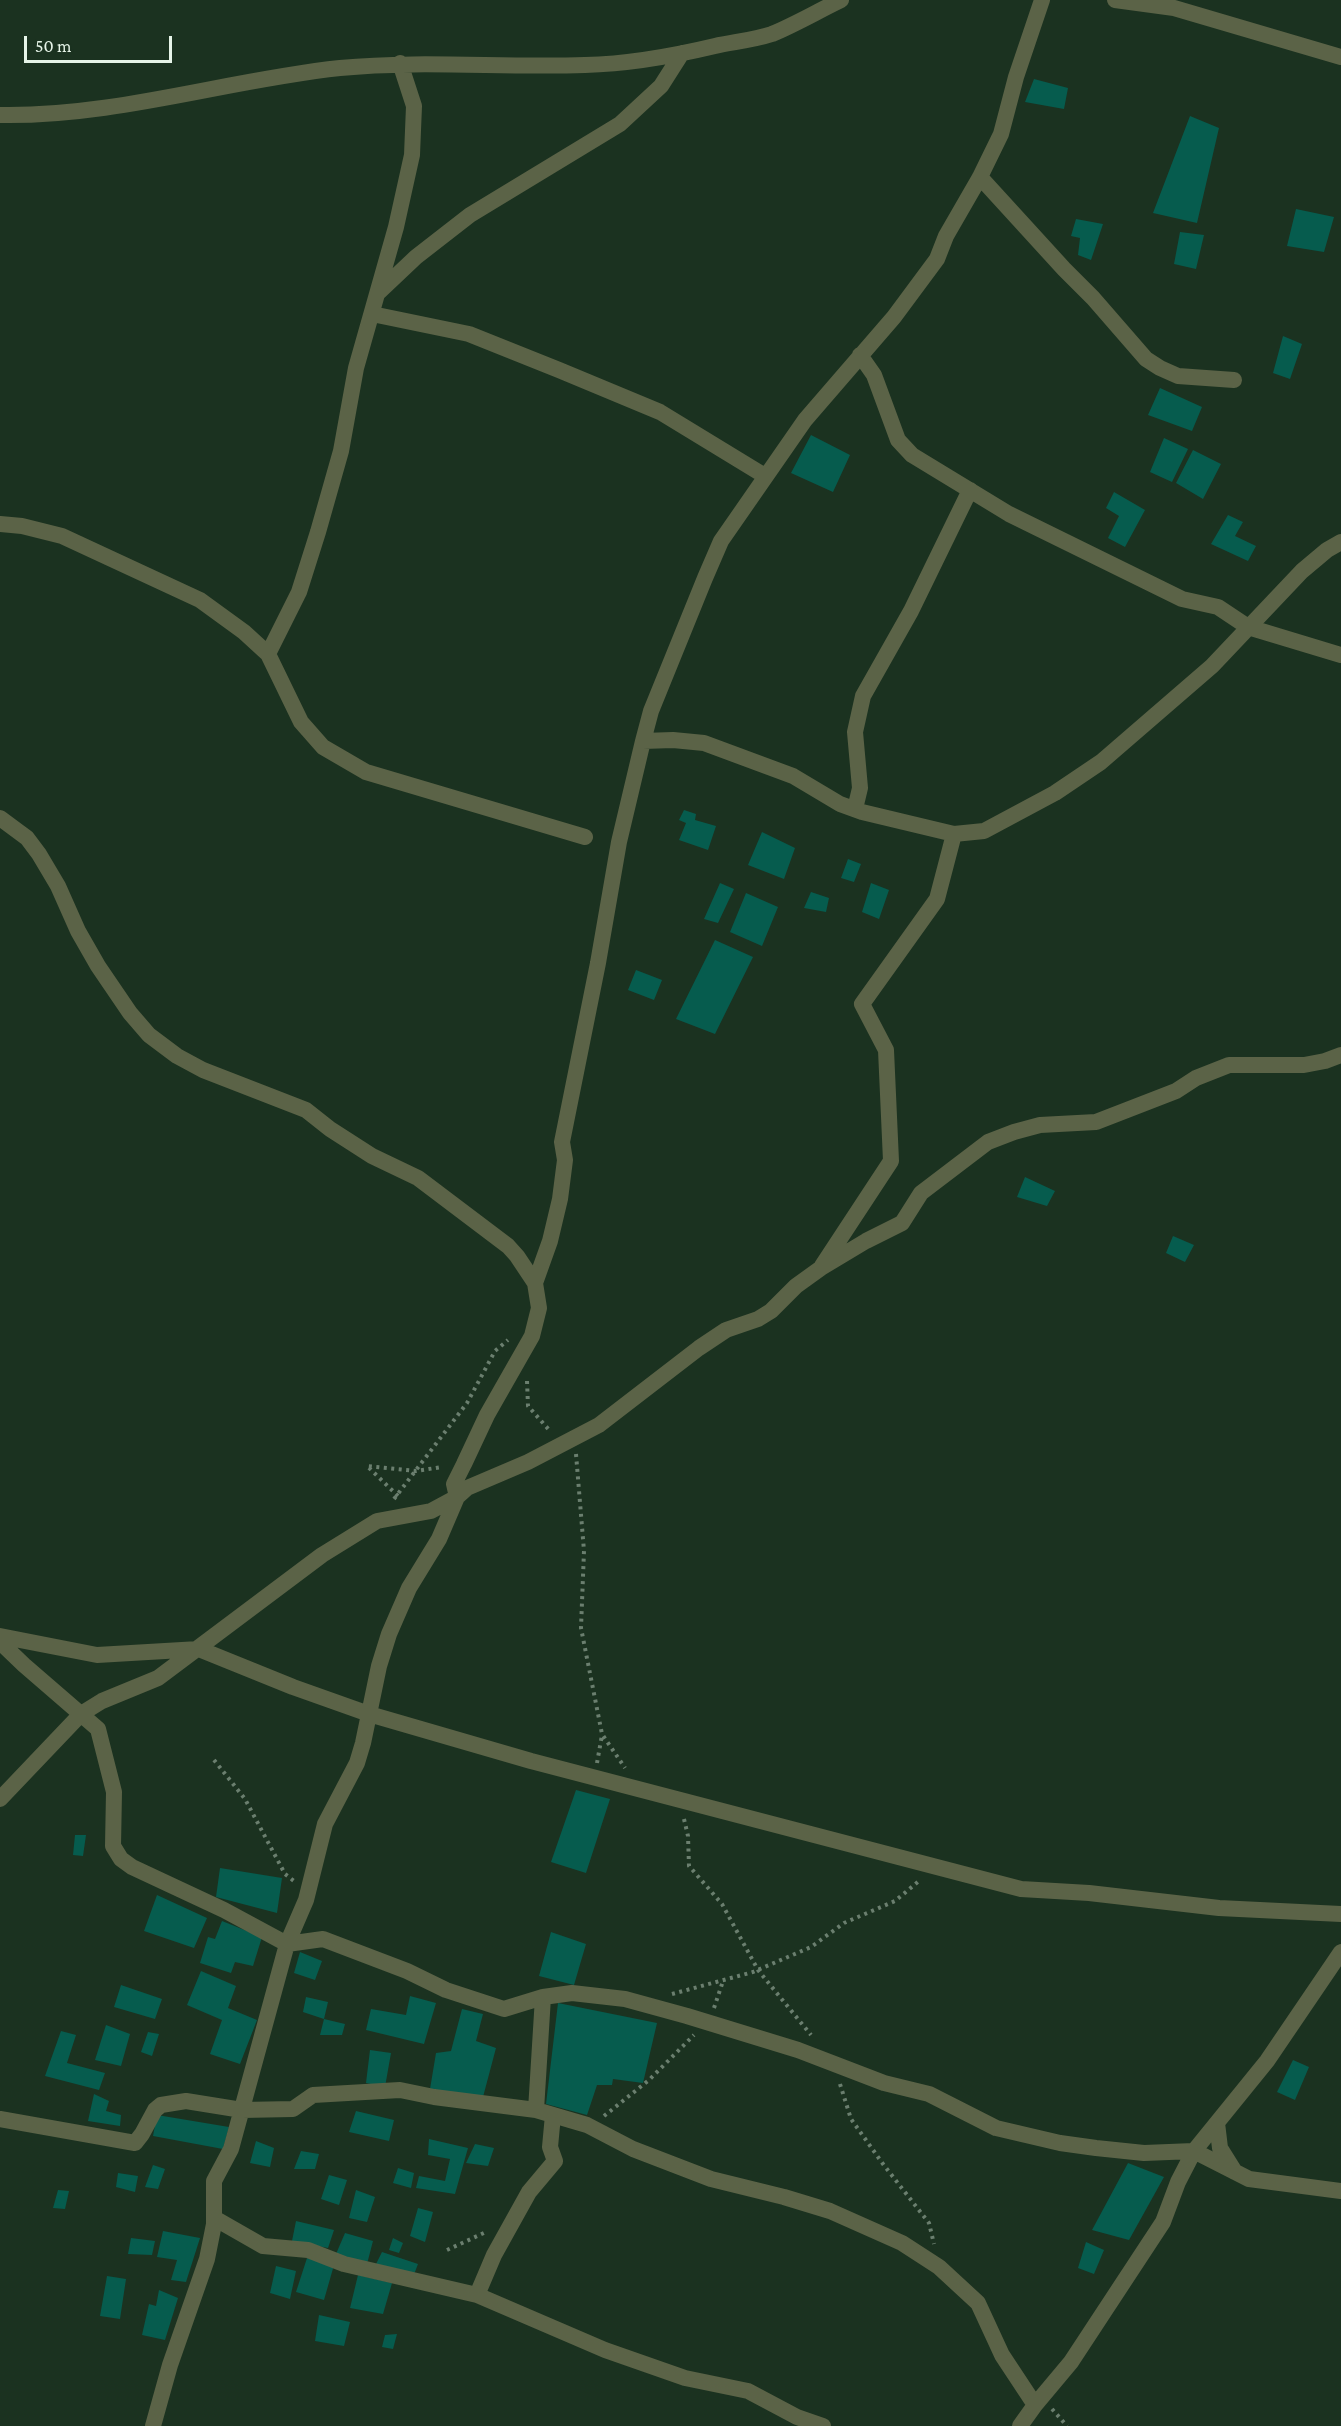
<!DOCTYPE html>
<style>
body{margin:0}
#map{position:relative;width:1341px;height:2426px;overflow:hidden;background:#1b3220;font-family:"Crimson Pro",serif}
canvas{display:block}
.scale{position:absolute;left:24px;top:36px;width:148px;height:27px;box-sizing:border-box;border:3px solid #e6f4e8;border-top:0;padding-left:8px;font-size:18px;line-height:21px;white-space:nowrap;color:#e6f4e8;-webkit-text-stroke:4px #1b3220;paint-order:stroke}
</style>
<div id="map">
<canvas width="1341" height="2426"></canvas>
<div class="scale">50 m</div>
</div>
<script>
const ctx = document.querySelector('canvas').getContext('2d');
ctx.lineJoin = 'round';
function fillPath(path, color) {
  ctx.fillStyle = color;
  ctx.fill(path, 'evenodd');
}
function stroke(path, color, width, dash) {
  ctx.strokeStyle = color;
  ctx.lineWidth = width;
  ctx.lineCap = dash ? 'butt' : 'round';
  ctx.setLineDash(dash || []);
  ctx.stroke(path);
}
fillPath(new Path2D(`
 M1034,79L1068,88L1064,109L1025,102Z
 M1190,116L1219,128L1197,223L1153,213Z
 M1296,209L1334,217L1324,252L1287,246Z
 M1076,219L1103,224L1091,260L1078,255L1080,238L1071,236Z
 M1180,232L1204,235L1196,269L1174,264Z
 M1283,336L1302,344L1290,379L1273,373Z
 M1160,388L1202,407L1192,431L1148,415Z
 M811,435L850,455L833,492L791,473Z
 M1164,438L1188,449L1172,482L1150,472Z
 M1193,450L1221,464L1203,499L1176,483Z
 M1114,492L1145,510L1125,547L1108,538L1119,516L1106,508Z
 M1228,515L1243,522L1235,536L1256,546L1248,561L1211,544Z
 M684,810L696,814L695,820L716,826L708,850L679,840L686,823L679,820Z
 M762,832L795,848L784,879L748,865Z
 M848,859L861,864L854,882L841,878Z
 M720,883L734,889L718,923L704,919Z
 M871,883L889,890L879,919L862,912Z
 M811,892L829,898L826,912L804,908Z
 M746,893L778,907L762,946L730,932Z
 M715,940L753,957L715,1034L676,1019Z
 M636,970L662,980L654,1000L628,990Z
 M1025,1177L1055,1191L1047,1206L1017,1197Z
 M1173,1236L1194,1245L1185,1262L1166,1253Z
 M576,1790L610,1799L586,1873L551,1862Z
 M75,1835H86L83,1856L73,1855Z
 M220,1868L282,1878L277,1913L216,1897Z
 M157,1895L207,1918L194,1948L144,1931Z
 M222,1921L262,1937L253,1966L235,1962L231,1973L200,1963L208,1937L215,1939Z
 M551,1932L586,1944L574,1985L539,1976Z
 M300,1952L322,1961L315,1980L294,1973Z
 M201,1971L236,1986L228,2008L257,2020L240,2064L210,2054L222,2020L187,2005Z
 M121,1985L162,1999L155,2019L114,2007Z
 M410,1996L436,2003L424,2044L366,2030L371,2009L406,2015Z
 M306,1997L328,2002L324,2019L303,2012Z
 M558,2003L657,2023L643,2083L613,2079L612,2085H597L587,2115L546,2104Z
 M462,2009L483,2014L476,2041L496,2048L483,2097L430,2089L436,2053L451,2051Z
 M324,2019L345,2024L342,2035H320Z
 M106,2025L130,2034L121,2066L95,2060Z
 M61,2031L76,2035L67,2063L105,2073L99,2090L45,2076Z
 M148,2032L159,2034L152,2056L141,2052Z
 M370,2050L391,2053L385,2087L366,2083Z
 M1293,2060L1309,2067L1295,2100L1277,2092Z
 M94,2094L109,2101L106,2111L121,2115L120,2126L88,2121Z
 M356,2111L394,2120L389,2141L349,2132Z
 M157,2115L229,2127L223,2149L153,2136Z
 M429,2139L468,2148L455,2194L416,2188L419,2176L445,2181L450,2159L428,2155Z
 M256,2141L274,2148L270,2167L250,2163Z
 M475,2144L494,2148L488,2166L466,2163Z
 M301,2151L319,2154L315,2169H294Z
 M1128,2163L1164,2177L1129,2240L1092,2230Z
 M153,2165L165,2169L158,2189L145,2187Z
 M398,2168L414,2173L411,2188L393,2183Z
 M118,2173L138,2176L135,2192L116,2187Z
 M329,2175L347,2180L339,2205L321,2199Z
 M58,2190L69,2191L65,2209L53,2208Z
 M356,2190L375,2197L367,2222L349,2218Z
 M418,2208L433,2212L425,2242L410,2236Z
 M296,2221L334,2230L328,2248L292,2241Z
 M163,2231L200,2238L186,2282L171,2280L177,2260L157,2257Z
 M345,2233L373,2241L367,2264L336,2254Z
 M131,2238L155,2241L152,2255L128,2254Z
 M393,2238L403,2243L399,2253L389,2250Z
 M1086,2242L1104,2250L1094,2274L1078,2268Z
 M382,2252L418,2264L413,2277L376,2264Z
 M307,2258L334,2265L324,2300L296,2292Z
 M276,2266L296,2271L290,2299L270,2293Z
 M358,2275L392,2283L383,2314L350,2308Z
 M107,2276L126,2279L120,2319L100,2316Z
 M159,2290L178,2298L165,2340L142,2335L149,2304L156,2306Z
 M319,2315L350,2322L344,2346L315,2341Z
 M397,2334L393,2349L382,2347L385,2335Z`), '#065c4e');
stroke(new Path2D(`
 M527,1381L528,1406L550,1431
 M576,1454L584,1551L581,1628L602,1734L625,1768
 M398,1496L367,1466L416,1471L442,1467
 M394,1499L467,1403L495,1351L508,1340
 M214,1760L245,1799L285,1874L294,1881
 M597,1763L602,1735
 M684,1819L688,1836L689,1866L722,1904L758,1970L811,2035
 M672,1994L753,1972L811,1947L844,1923L895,1901L919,1881
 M714,2008L723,1981
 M840,2084L851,2119L883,2164L929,2223L934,2244
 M604,2116L649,2080L694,2035
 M447,2250L486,2232
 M1052,2409L1067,2426`), '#6b7f6f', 4, [3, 4.5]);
stroke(new Path2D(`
 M1115,0L1174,8L1341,57
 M0,115C115,117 227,80 340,68C422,60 503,68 585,65C628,64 673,56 715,46C733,42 754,40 772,34C796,24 818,11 841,0
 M980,177L1064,269L1093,298L1146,359L1160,368L1178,376L1234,380
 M379,292L416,257L470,215L620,124L661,86L682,53
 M372,314L469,334L559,370L660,412L765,476
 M860,355L874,375L898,440L912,455L1009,514L1182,599L1218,607L1248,627L1341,655
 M0,524L22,526L62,536L200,600L244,632L268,654L301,722L323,747L366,772L585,837
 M268,654L299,592L318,532L341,451L356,368L396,227L412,155L414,106L400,63
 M643,741L673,740L704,743L793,776L840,804L862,812L954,834L984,831L1055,793L1101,762L1212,666L1302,571L1327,550L1341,542
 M855,809L860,788L855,732L863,696L911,611L970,490
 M0,818L27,838L39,854L58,886L78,931L98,966L130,1013L149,1035L177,1056L203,1070L306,1110L330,1129L372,1156L418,1178L508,1246L517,1256L535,1283
 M822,1266L891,1161L886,1050L862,1004L937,899L954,834
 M0,1636L97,1655L199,1649L293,1687L369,1714L531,1761L1021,1889L1089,1893L1219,1908L1341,1914
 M0,1642L24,1665L98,1729L114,1792L113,1846L121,1859L132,1867L224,1910L287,1944L323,1939L407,1971L446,1990L504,2009L543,1997
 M0,1799L81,1714L102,1701L158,1678L322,1555L377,1521L431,1511L457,1497L467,1488L528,1462L599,1425L699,1348L726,1330L758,1319L771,1311L796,1286L821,1268L866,1241L902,1223L921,1193L988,1142L1014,1132L1040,1125L1096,1122L1176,1091L1196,1078L1229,1065H1304L1325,1061L1341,1055
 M536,2110L543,1997L572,1993L625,1999L687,2016L798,2050L884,2083L929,2094L996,2128L1060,2143L1096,2148L1144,2153L1194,2151L1249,2179L1341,2191
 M0,2119L135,2143L142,2134L155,2110L161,2105L186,2101L242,2110L293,2109L313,2095L400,2090L434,2097L536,2110L587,2125L633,2149L711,2179L784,2197L830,2211L902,2243L939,2267L978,2303L1002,2355L1035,2405L1020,2426
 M1217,2123L1220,2148L1235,2172
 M214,2218L263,2246L308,2250L344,2264L477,2295L605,2350L685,2378L748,2391L797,2417L823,2426
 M477,2295L494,2255L529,2192L555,2161L550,2147L553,2115
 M1035,2405L1071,2362L1163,2222L1178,2182L1194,2151L1267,2061L1341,1952
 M153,2426L170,2365L207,2259L214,2224V2181L231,2149L287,1944L306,1900L325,1824L357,1763L363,1743L379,1666L389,1634L409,1588L439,1539L457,1497L454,1484L464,1464L487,1415L532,1336L539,1308L535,1283L550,1241L560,1199L565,1160L562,1142L598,963L619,842L643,741L651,711L705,578L721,541L805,420L894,317L937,259L946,236L980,177L1001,134L1016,77L1042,0`), '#5b6347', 16);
</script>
